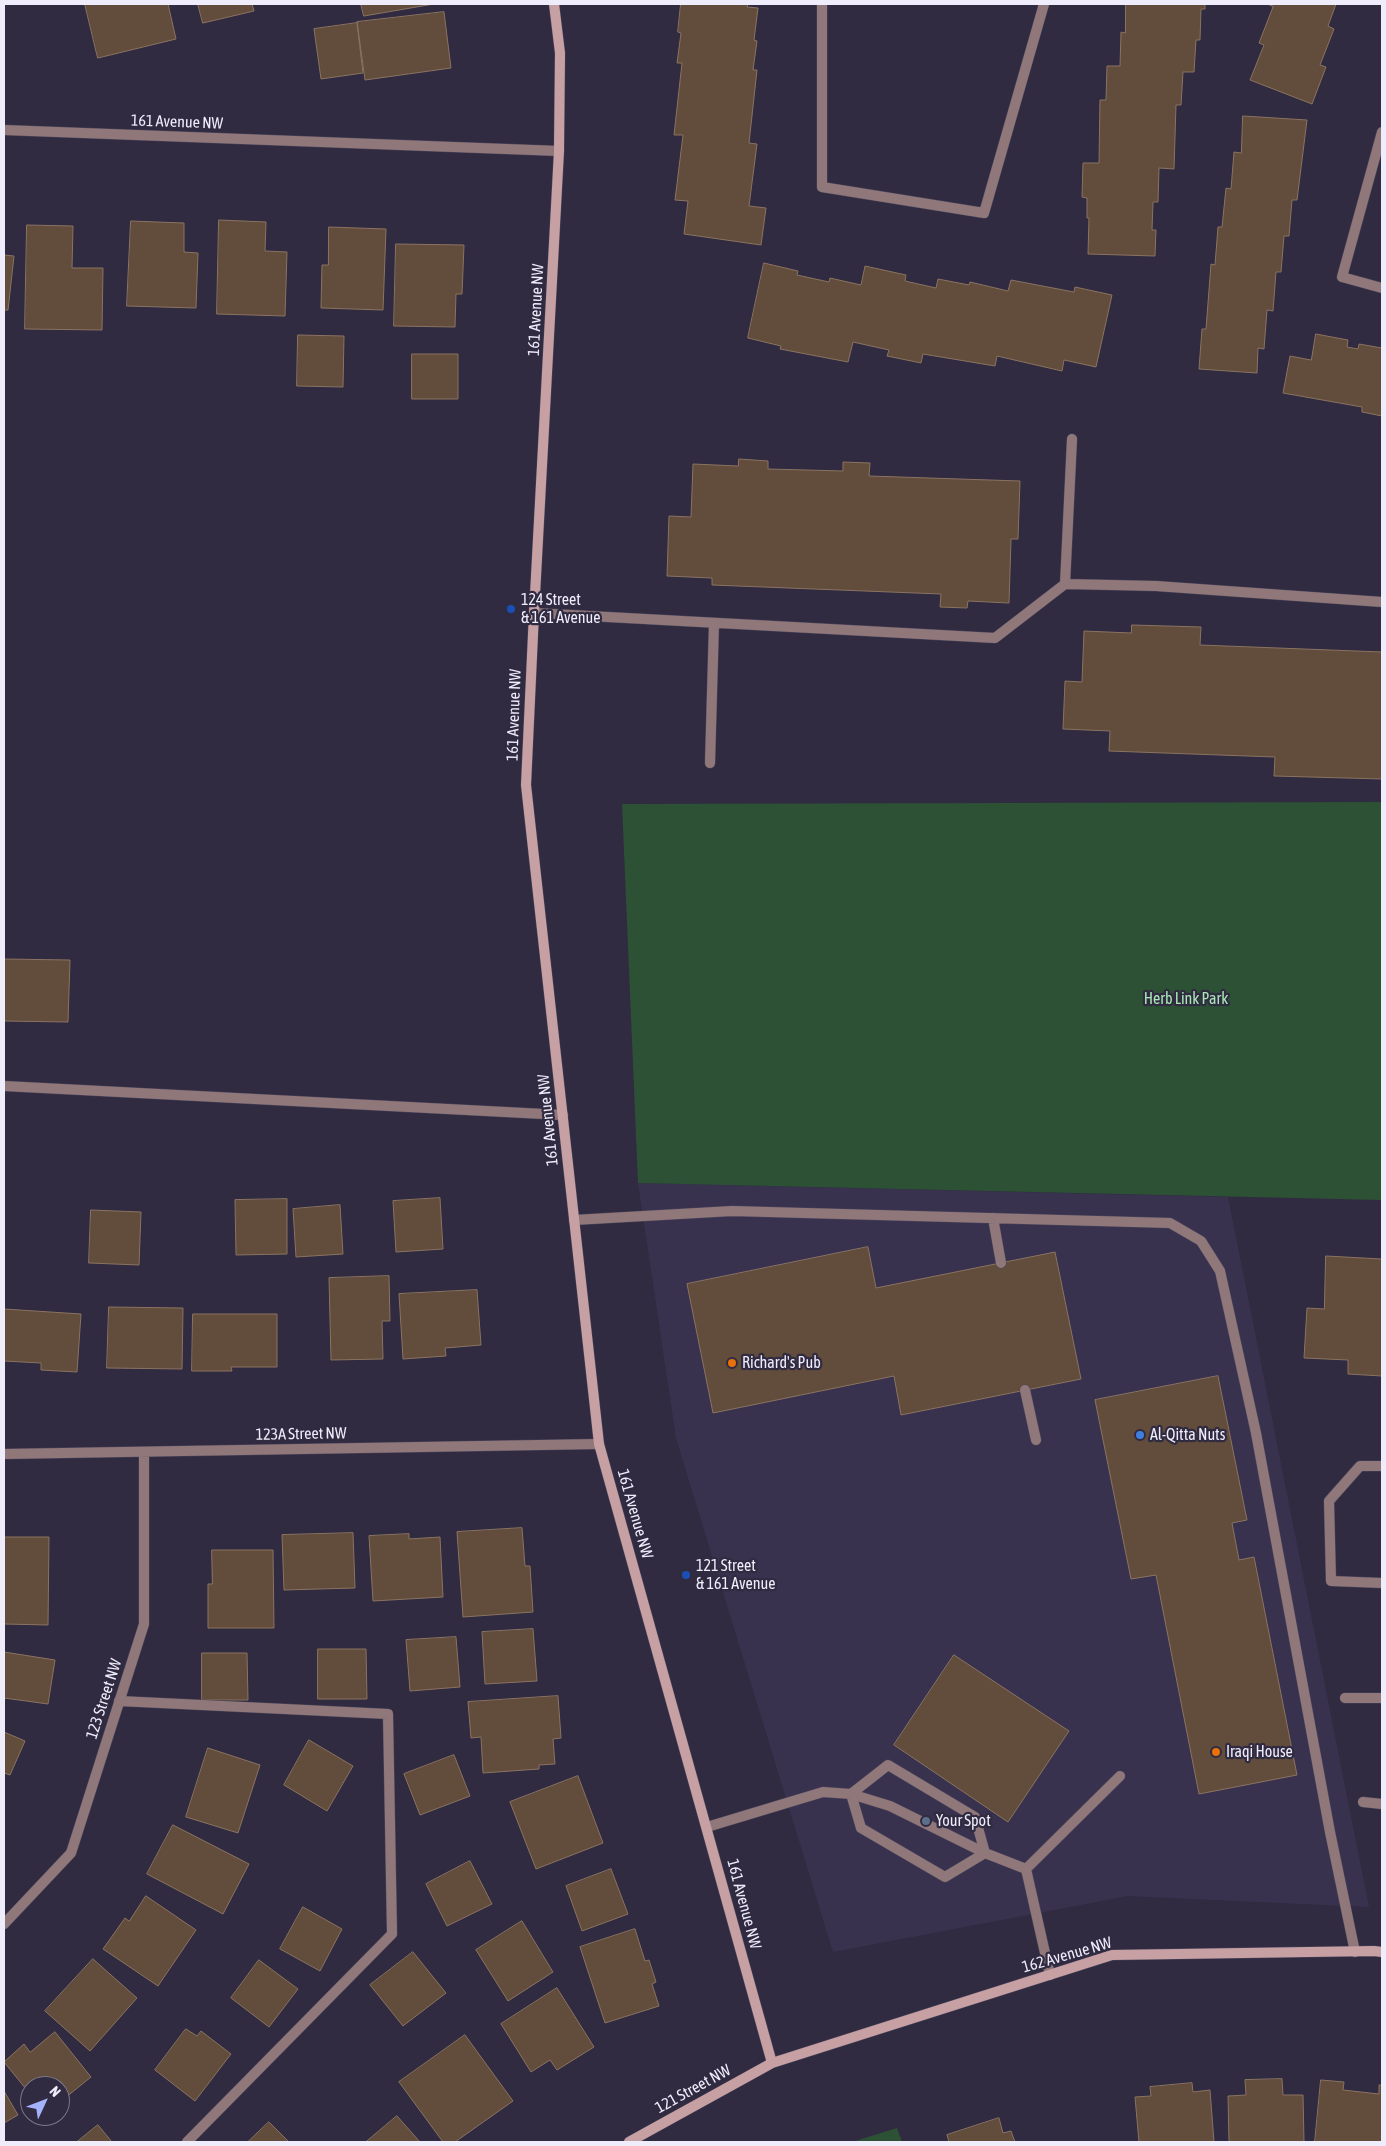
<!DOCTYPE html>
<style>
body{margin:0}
#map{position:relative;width:1386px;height:2146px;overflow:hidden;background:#302b41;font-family:"Asap Condensed",sans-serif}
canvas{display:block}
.frame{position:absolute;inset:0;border:5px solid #efecfb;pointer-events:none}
.north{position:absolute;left:20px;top:2076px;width:50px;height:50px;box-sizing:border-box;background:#302b41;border:1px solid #7c788b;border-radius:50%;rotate:47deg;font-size:14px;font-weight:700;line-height:20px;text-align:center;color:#efecfb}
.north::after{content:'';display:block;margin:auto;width:18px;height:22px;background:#a4b2fc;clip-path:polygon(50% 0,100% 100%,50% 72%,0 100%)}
</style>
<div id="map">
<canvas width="1386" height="2146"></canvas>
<div class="frame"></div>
<div class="north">N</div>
</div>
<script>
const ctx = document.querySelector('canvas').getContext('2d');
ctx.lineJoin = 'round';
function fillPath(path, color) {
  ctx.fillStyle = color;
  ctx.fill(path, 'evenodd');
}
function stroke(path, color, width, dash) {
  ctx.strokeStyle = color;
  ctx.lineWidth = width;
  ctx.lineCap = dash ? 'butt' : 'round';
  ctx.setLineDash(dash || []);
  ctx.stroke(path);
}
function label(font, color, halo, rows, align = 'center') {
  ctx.font = font + ' "Asap Condensed",sans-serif';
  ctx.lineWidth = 4.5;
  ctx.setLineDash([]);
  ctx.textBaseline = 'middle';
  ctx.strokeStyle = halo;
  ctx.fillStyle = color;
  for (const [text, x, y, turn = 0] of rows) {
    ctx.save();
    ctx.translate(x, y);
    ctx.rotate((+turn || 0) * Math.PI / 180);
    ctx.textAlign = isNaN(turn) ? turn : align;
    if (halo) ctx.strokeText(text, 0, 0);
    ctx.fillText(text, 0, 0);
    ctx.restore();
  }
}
fillPath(new Path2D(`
 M638,1183L1228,1197L1369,1907L1128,1896L833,1952L676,1438Z`), '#39324f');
fillPath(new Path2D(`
 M1382,802V1200L638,1183L622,804Z
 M897,2128L902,2142H852Z`), '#2d5135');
const building = new Path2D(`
 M85,4H168L176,39L98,58Z
 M198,4H252L254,11L203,23Z
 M361,4H434L364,16Z
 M681,4H748L747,7L758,8L754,40L757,41L753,70H757L749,143L757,144L749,206L766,208L761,245L684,234L688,201L675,200L683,135H674L682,63H677L681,33L678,32Z
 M1126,4H1205V9H1201L1200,40H1196L1194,72H1183L1181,105H1176L1174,169L1159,168L1158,202H1153L1152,230H1156L1155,256L1088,254L1089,218H1087V198L1082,197L1083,163H1099L1100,100H1106L1107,66H1120L1121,32L1125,33Z
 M1268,4H1336L1328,26L1334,29L1320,65L1326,67L1312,104L1250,80L1264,45L1259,43L1273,7Z
 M444,12L451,68L365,80L357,22Z
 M357,23L363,73L321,79L314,29Z
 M1243,116L1307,120L1297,200H1292L1289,236H1284L1281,272H1276L1273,311L1267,310L1264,349L1258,348L1257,373L1199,369L1202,329H1206L1211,264L1215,265L1218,227H1222L1226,188L1231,189L1234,152L1241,153Z
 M219,220L266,222L265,251L287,252L285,316L217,314Z
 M131,221L184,223V252L198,253L196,308L127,306Z
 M27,225L73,226L72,268H103L102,330L25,329Z
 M329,227L386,229L383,310L321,308L322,265H328Z
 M396,244L464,245L462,294H456L455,327L394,326Z
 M4,255L14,256L8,310H4Z
 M764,263L798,271L797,275L829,282L830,278L861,285L865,266L906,275L905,281L936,288L938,279L969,285L970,282L1008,291L1011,280L1074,292L1075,287L1112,295L1096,367L1064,360L1062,371L997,356L995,366L923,354L921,363L887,356L889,350L853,342L848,362L780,349L781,346L748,338Z
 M1316,334L1348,340L1347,347L1358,349L1359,344L1382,348V416L1362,412V407L1283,393L1290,356L1311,360Z
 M298,335L344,336L343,387L297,386Z
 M412,354H458V399H412Z
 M739,459L768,461V469L843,471V462L870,463L869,476L1020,481L1018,539H1011L1009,603L968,601L967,608L940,607L941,594L712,585V578L667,576L669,516L691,517L693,464L738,466Z
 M1132,625L1201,627L1200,645L1382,652V779L1274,776L1275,757L1109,751L1110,731L1063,729L1065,681L1082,682L1084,631L1131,633Z
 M4,959L70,960L68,1022L4,1021Z
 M440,1198L443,1249L396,1252L393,1201Z
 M287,1199V1254L236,1255L235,1200Z
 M340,1205L343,1254L296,1257L293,1209Z
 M91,1210L141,1212L139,1265L89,1263Z
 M868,1247L876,1288L1055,1252L1081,1379L901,1415L894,1376L713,1413L687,1284Z
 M1326,1256L1382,1259V1376L1348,1374V1360L1304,1358L1307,1308L1324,1309Z
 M389,1276L390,1321H382L383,1359L331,1360L329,1278Z
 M477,1290L481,1345L445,1348L446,1356L403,1359L399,1294Z
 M109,1307L183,1308L182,1369L107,1368Z
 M4,1309L81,1314L77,1372L41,1370V1363L4,1361Z
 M193,1314H277V1367H231L232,1371H192Z
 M1218,1376L1247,1520L1232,1523L1239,1560L1254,1557L1297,1775L1199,1794L1156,1575L1131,1579L1095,1400Z
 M522,1528L525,1566H530L533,1612L463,1617L457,1532Z
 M353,1533L355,1588L284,1590L282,1535Z
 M409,1534V1539L440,1537L443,1597L373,1601L369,1536Z
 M4,1537H49L48,1625L4,1624Z
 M212,1550H273L274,1628H208V1584H212Z
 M533,1629L537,1681L485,1684L482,1632Z
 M456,1637L460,1687L410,1691L406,1640Z
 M318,1649H366L367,1699H318Z
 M4,1652L55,1660L48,1704L4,1698Z
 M202,1653H247L248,1700H202Z
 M954,1655L1069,1731L1008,1822L894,1745Z
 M558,1696L561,1738L553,1739L555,1764L539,1765V1769L483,1773L481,1737L471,1738L468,1702Z
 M4,1732L25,1741L10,1775L4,1773Z
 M309,1740L353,1766L327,1811L284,1785Z
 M208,1748L260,1765L238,1833L186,1817Z
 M454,1755L470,1796L420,1815L404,1774Z
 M578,1776L603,1843L536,1869L510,1802Z
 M173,1825L249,1864L223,1914L147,1874Z
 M470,1861L492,1904L447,1926L426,1884Z
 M611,1869L628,1914L582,1931L566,1886Z
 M146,1896L196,1930L158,1986L103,1949L125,1918L129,1921Z
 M303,1907L342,1929L320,1971L280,1949Z
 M522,1921L553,1972L508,2001L476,1950Z
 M635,1929L645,1961L649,1960L656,1982L652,1984L659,2006L605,2023L580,1947Z
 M413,1952L446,1993L403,2026L370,1985Z
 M93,1959L137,1998L90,2051L45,2011Z
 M259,1960L298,1989L269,2027L231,1998Z
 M557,1988L594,2047L557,2070L550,2060L531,2072L501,2024Z
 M186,2029L197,2036L201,2031L231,2054L195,2101L155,2070Z
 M55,2032L91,2077L60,2102V2086H30V2094L4,2062L24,2044L30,2052Z
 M465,2035L513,2101L455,2142H443L399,2082Z
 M1282,2079L1283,2095H1303L1304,2142H1229L1228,2096L1246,2095L1245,2080Z
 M1321,2080L1344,2082L1343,2090L1379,2094V2085H1382V2142H1315Z
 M1192,2083L1193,2092L1210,2090L1214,2142H1139L1135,2097L1151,2096L1150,2087Z
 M4,2091L18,2115L4,2123Z
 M397,2116L420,2142H366Z
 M999,2118L1003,2133L1011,2131L1015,2142H949L947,2135Z
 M269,2122L289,2142H248Z
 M98,2125L112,2142H77Z`);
fillPath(building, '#624c3b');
stroke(building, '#8a7361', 1);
const lane = new Path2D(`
 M822,4V187L984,213L1044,4
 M1382,132L1342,277L1382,288
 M1065,584L1072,439
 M534,613L995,638L1065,584L1156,586L1382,602
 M710,763L714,623
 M4,1086L563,1115
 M993,1218L1001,1263
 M574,1220L732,1211L1170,1223L1201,1241L1220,1271L1256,1433L1330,1832L1355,1952
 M1025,1390L1036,1440
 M1382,1466H1360L1329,1501L1331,1581L1382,1583
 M1345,1698H1382
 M119,1701L388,1714L392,1934L187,2142
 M851,1794L888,1765L975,1817L985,1853
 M851,1794L890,1806L985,1853
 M1363,1802L1382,1804
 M707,1827L823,1792L851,1794L861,1828L945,1877L985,1853L1026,1869
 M1050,1975L1026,1869L1120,1776`);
const street = new Path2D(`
 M4,130L559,151
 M4,1454L599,1444
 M4,1924L71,1853L144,1624V1452`);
const secondary = new Path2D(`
 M554,4L560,53L559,151L534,613L526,785L599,1444L772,2063
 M629,2142L772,2063L1112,1955L1374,1951L1382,1952`);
stroke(lane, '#4b465b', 11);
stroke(street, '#4b465b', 11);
stroke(secondary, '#4b465b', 11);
stroke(lane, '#90777a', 10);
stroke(street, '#90777a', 10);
stroke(secondary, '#c7a0a4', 10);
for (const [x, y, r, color] of [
 [511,609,5,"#1a4fb4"],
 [732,1363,5,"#e8710a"],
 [1140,1435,5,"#3f7fe0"],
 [686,1575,5,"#1a4fb4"],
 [1216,1752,5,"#e8710a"],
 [926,1821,5,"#5c6f8a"]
]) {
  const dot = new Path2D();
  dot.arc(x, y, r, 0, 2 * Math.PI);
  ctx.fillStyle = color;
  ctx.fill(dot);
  stroke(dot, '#302b41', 2);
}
label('16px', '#efecfb', '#302b41', [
 ["161 Avenue NW",177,122,2],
 ["161 Avenue NW",536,310,-87],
 ["161 Avenue NW",514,715,-88],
 ["161 Avenue NW",548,1120,-96],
 ["123A Street NW",301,1434,-1],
 ["161 Avenue NW",635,1514,74],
 ["123 Street NW",104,1699,-72],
 ["161 Avenue NW",744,1904,75],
 ["162 Avenue NW",1067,1955,-16],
 ["121 Street NW",693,2089,-29]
]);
label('16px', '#efecfb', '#302b41', [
 ["124 Street",521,600],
 ["& 161 Avenue",521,618],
 ["Richard's Pub",742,1363],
 ["Al-Qitta Nuts",1150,1435],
 ["121 Street",696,1566],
 ["& 161 Avenue",696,1584],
 ["Iraqi House",1226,1752],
 ["Your Spot",936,1821]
], 'left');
label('16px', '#a8e8b4', '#302b41', [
 ["Herb Link Park",1186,999]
]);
</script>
